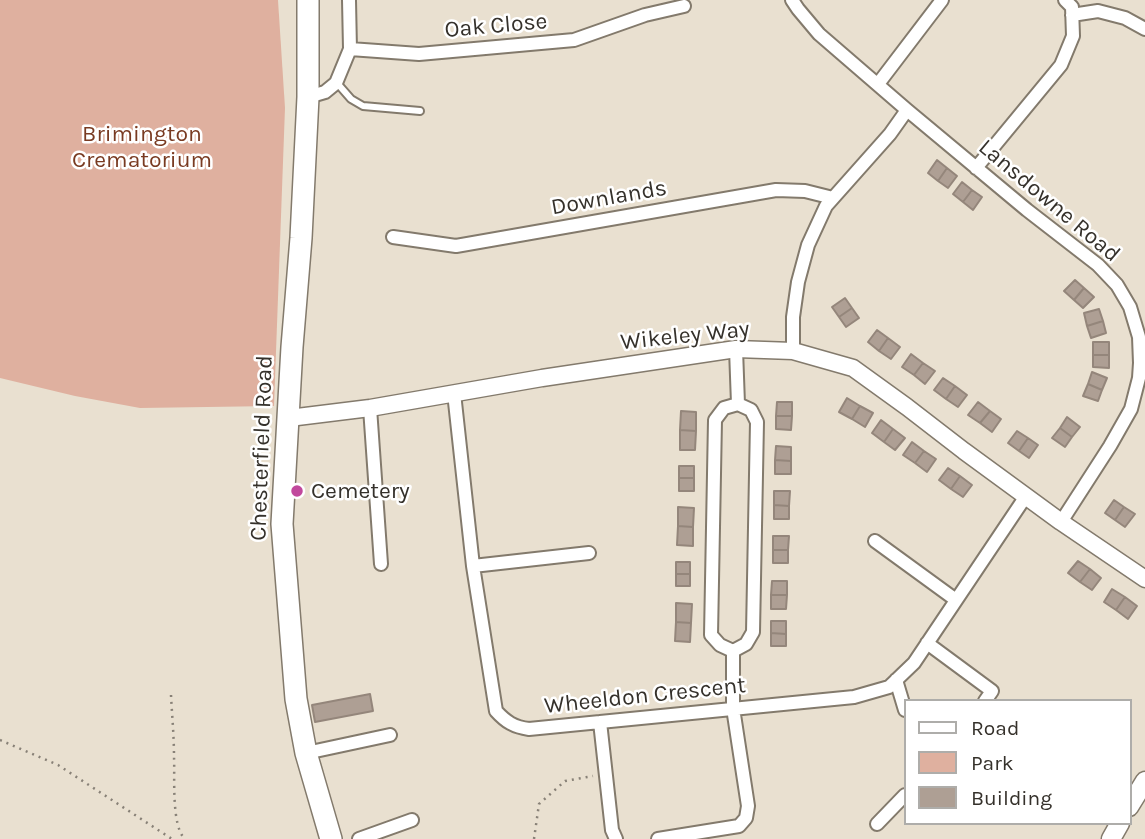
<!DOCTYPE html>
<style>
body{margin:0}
#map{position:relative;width:1145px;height:839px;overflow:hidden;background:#e9e0d0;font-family:Karla,sans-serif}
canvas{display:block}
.legend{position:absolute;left:904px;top:699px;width:228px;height:126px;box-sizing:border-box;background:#fff;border:2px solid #aeadaa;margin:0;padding:9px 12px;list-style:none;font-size:21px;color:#35312b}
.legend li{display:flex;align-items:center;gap:14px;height:35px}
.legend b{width:35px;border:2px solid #aeadaa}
</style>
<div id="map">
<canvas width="1145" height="839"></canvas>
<ul class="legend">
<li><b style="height:9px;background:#fff"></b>Road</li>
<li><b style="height:19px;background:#dfb09f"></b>Park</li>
<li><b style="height:19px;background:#ae9f94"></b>Building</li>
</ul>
</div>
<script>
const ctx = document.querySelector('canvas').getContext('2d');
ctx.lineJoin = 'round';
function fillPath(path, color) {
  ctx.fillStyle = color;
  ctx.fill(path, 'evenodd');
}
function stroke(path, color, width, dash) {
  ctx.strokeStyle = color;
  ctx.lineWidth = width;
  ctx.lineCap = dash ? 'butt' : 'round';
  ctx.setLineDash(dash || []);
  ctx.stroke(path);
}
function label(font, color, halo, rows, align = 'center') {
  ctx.font = font + ' Karla,sans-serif';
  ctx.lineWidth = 5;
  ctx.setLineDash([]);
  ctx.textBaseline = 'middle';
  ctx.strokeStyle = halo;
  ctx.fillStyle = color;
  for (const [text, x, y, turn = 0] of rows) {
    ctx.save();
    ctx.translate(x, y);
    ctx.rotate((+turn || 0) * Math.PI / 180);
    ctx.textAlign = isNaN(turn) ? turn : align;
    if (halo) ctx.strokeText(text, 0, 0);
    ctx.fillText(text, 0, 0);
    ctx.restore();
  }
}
fillPath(new Path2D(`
 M0,0H278L285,108L274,406L140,408L75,396L0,378Z`), '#dfb09f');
const building = new Path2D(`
 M937,160L947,168L938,181L928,173Z
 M947,168L957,176L948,188L938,181Z
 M962,182L972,190L963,202L953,194Z
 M972,190L982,197L973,210L963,202Z
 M1075,280L1084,288L1074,300L1064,291Z
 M1084,288L1094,297L1083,308L1074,300Z
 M845,298L852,308L839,317L832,307Z
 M852,308L859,318L846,327L839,317Z
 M1099,309L1103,321L1087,326L1084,313Z
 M1103,321L1106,333L1091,338L1087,326Z
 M877,330L888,338L879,351L868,342Z
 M888,338L900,347L891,359L879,351Z
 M1093,342H1109V355H1093Z
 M911,354L923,363L914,375L902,367Z
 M1093,355H1109V368L1093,367Z
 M923,363L935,371L925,384L914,375Z
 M1092,372L1107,378L1102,390L1088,384Z
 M943,378L955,386L946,399L934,390Z
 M1088,384L1102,390L1098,401L1083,396Z
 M955,386L967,395L958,407L946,399Z
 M847,398L860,406L852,419L839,412Z
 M777,402H792V416H776Z
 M978,402L990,411L980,423L968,415Z
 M860,406L873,413L865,427L852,419Z
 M681,411L696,412V431L680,430Z
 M990,411L1001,419L992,432L980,423Z
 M776,416H792L791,430L776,429Z
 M1067,417L1080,427L1072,437L1060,428Z
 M881,420L893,429L884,442L872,433Z
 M1060,428L1072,437L1065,447L1052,438Z
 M893,429L905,438L895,450L884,442Z
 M680,430L696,431L695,450H680Z
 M1017,431L1028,438L1019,451L1008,443Z
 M1028,438L1038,445L1029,458L1019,451Z
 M912,442L924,451L915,463L903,455Z
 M776,446L791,447V461L775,460Z
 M924,451L936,459L927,472L915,463Z
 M775,460L791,461V474H775Z
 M679,466H694V478H679Z
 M948,468L960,476L951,489L939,480Z
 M960,476L972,485L963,497L951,489Z
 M679,478H694V491H679Z
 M774,491H790L789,506L774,505Z
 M1114,500L1124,507L1115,520L1105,513Z
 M774,505L789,506V519H774Z
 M678,507L694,508L693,527L678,526Z
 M1124,507L1135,514L1125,527L1115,520Z
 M678,526L693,527V546L677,545Z
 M773,536H789L788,550H773Z
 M773,550H788V563H773Z
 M1078,561L1090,569L1080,582L1068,573Z
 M676,562H690V574H676Z
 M1090,569L1101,578L1092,590L1080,582Z
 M676,574H690V586H676Z
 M772,581H787V595H771Z
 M1112,589L1125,597L1116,610L1104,602Z
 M771,595H787L786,609H771Z
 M1125,597L1137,606L1128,619L1116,610Z
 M676,603L692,604L691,623L676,622Z
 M771,621H786V634L771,633Z
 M676,622L691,623L690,642L675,641Z
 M771,633L786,634V646H771Z
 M370,694L373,711L315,722L312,705Z`);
fillPath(building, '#ae9f94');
stroke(building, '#94867b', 2);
const service = new Path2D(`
 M337,83L351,99L363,106L420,111`);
const minor = new Path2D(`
 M792,0L798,9L819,34L907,110L1027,210L1098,265L1117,285L1130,307L1139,337L1140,363L1139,378L1131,409L1110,446L1061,522
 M1072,15L1098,11L1125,18L1145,29
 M350,49L419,54L574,40L645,15L684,6
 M878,84L942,0
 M308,97L325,92L336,83L350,49L349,0
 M976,168L1061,65L1073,36L1072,7L1065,0
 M393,237L456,246L776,190L805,191L833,198
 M736,349L738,404
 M793,351V317L798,282L808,245L826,206L890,134L907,110
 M454,393L473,566L496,711C506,722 514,727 529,729L854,697L889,687L914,663L1026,496
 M738,404L751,410L757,422L753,632L746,644L733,651L720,645L711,635L715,420L724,408Z
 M370,408L381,564
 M875,541L956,600
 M473,566L589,553
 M927,643L992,691L985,701
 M896,680L905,710
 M600,722L612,830L616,839
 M306,753L390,735
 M877,824L905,795
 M359,839L412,820
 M658,839L739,826L746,818L748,806L733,708V651`);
const tertiary = new Path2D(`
 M289,418L370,408L542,378L736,349L793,351L853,368L907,407L964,451L1061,522L1145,579`);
const secondary = new Path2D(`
 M1129,807L1145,781
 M1111,839L1120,823`);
const trunk = new Path2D(`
 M308,0V97L301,238L292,347L282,524L296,699L306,753L331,839`);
stroke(service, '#837a6c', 10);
stroke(minor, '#837a6c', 16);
stroke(tertiary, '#837a6c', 19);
stroke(secondary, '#837a6c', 21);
stroke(trunk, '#837a6c', 24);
stroke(new Path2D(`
 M171,695C172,715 174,736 174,757C175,776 171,826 185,839
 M0,740L58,765L172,839
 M534,839L539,804L565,781L593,776`), '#888177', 2.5, [2, 5]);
stroke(service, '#fff', 6);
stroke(minor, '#fff', 12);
stroke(tertiary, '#fff', 16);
stroke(secondary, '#fff', 18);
stroke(trunk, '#fff', 21);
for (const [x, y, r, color] of [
 [297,491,7,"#c1489c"]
]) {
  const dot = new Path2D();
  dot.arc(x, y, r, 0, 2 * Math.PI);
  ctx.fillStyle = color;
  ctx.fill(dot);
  stroke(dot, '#fff', 2.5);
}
label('23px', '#35312b', '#fff', [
 ["Oak Close",496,26,-5],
 ["Downlands",609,198,-10],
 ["Lansdowne Road",1049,201,40],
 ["Wikeley Way",685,336,-6],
 ["Chesterfield Road",262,448,-88],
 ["Wheeldon Crescent",645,696,-6]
]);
label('23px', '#793a21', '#fff', [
 ["Brimington",142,134],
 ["Crematorium",142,160]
]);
label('23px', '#35312b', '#fff', [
 ["Cemetery",311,491]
], 'left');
</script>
